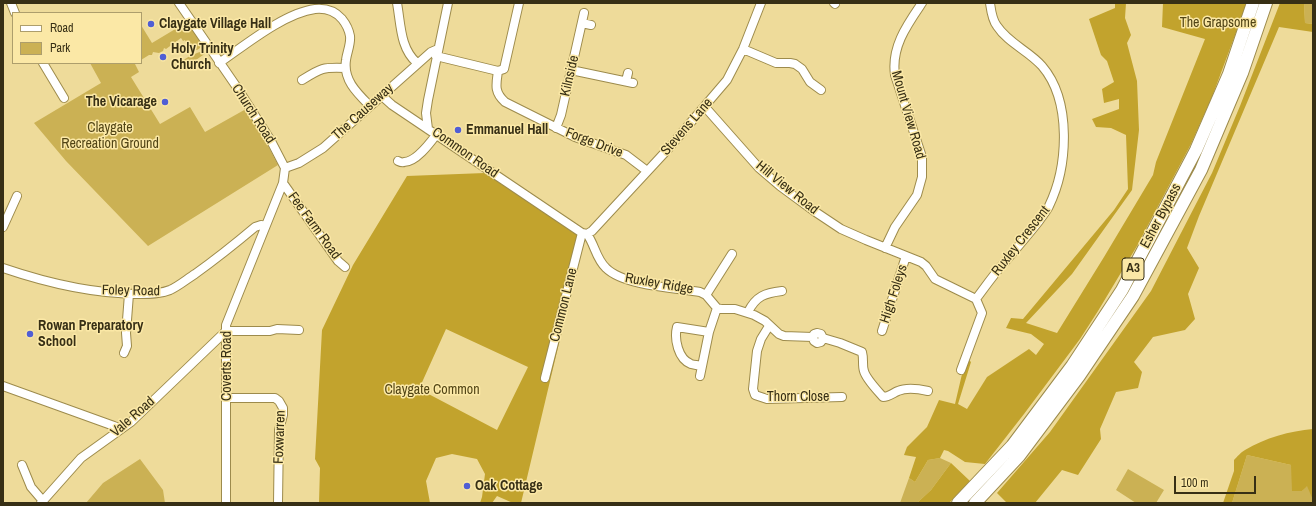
<!DOCTYPE html>
<style>
body{margin:0}
#map{position:relative;width:1316px;height:506px;overflow:hidden;background:#eedb9a;font-family:"Archivo Narrow",sans-serif}
canvas{display:block}
.frame{position:absolute;inset:0;border:4px solid #372f15;pointer-events:none}
.legend{position:absolute;left:12px;top:12px;width:130px;height:52px;box-sizing:border-box;background:#fbe8a6;border:1px solid #ad9e6c;margin:0;padding:5px 7px;list-style:none;font-size:12px;color:#372f15}
.legend li{display:flex;align-items:center;gap:8px;height:20px}
.legend b{width:20px;border:1px solid #ad9e6c}
.scale{position:absolute;left:1174px;top:476px;width:82px;height:18px;box-sizing:border-box;border:2px solid #372f15;border-top:0;padding-left:5px;font-size:12px;line-height:14px;white-space:nowrap;color:#372f15;-webkit-text-stroke:3px #fbe8a6;paint-order:stroke}
</style>
<div id="map">
<canvas width="1316" height="506"></canvas>
<div class="frame"></div>
<ul class="legend">
<li><b style="height:5px;background:#fff"></b>Road</li>
<li><b style="height:11px;background:#cbb154"></b>Park</li>
</ul>
<div class="scale">100 m</div>
</div>
<script>
const ctx = document.querySelector('canvas').getContext('2d');
ctx.lineJoin = 'round';
function fillPath(path, color) {
  ctx.fillStyle = color;
  ctx.fill(path, 'evenodd');
}
function stroke(path, color, width, dash) {
  ctx.strokeStyle = color;
  ctx.lineWidth = width;
  ctx.lineCap = dash ? 'butt' : 'round';
  ctx.setLineDash(dash || []);
  ctx.stroke(path);
}
function label(font, color, halo, rows, align = 'center') {
  ctx.font = font + ' "Archivo Narrow",sans-serif';
  ctx.lineWidth = 3;
  ctx.setLineDash([]);
  ctx.textBaseline = 'middle';
  ctx.strokeStyle = halo;
  ctx.fillStyle = color;
  for (const [text, x, y, turn = 0] of rows) {
    ctx.save();
    ctx.translate(x, y);
    ctx.rotate((+turn || 0) * Math.PI / 180);
    ctx.textAlign = isNaN(turn) ? turn : align;
    if (halo) ctx.strokeText(text, 0, 0);
    ctx.fillText(text, 0, 0);
    ctx.restore();
  }
}
fillPath(new Path2D(`
 M1304,3H1313V24L1305,23Z
 M187,22L203,46L197,50H193L190,46H188L189,44V41L186,42L185,40L183,41L181,38L166,49L164,48L163,51L159,53L153,52L152,55H149L141,60V25L152,43Z
 M206,51V53L180,71L178,68V63C187,58 195,52 206,51Z
 M90,63H136L135,64L139,72L131,77L160,124L190,107L205,132L246,109L259,129L278,165L148,246L66,161L34,123L101,83Z
 M1247,455L1291,465L1302,491L1313,477V503H1232Z
 M940,458L951,463L931,490L917,503H900L909,478L915,482L928,460Z
 M140,459L163,490L165,503H86L103,483Z
 M1128,469L1164,490L1156,503H1136L1116,490Z`), '#cbb154');
fillPath(new Path2D(`
 M1115,3H1126L1125,18L1131,35L1127,43L1137,81L1139,130L1132,190L1072,274L1026,323L1057,333L1104,257L1153,175L1156,162L1205,39L1162,27L1163,3H1247L1212,97L1191,144L1137,246L1098,311L1080,339L1024,414L985,464L965,462L948,451L944,450L940,458L928,460L915,482L909,478L916,457L904,455L907,447L927,427L939,400L955,404L966,357L971,362L958,404L967,409L987,377L1029,349L1036,355L1044,344L1031,334L1006,328L1011,318L1023,319L1114,210L1128,189L1126,135L1111,128L1096,127L1092,119L1119,109V99L1104,103L1102,89L1114,82L1107,61L1101,55L1089,19L1115,8Z
 M1280,3H1304L1305,23L1313,24V32L1279,27L1199,216L1187,248L1199,268L1188,294L1195,319L1185,330L1153,337L1134,362L1142,372L1138,388L1116,392L1100,429L1101,439L1078,475L1062,470L1035,503H1007L997,493L1050,432L1151,291L1212,173L1240,106Z
 M485,173L583,239L575,276L521,503H513L497,496L492,503H480L482,497L485,474L477,459L452,454L436,458L426,481L430,503H319L320,468L315,459L322,330L353,265L407,176ZM446,329L528,367L497,430L419,389Z
 M1313,429V500L1307,486L1302,491H1292L1291,465L1247,455L1232,503H1223L1234,471V460C1237,457 1241,452 1245,450C1265,438 1290,431 1313,429Z
 M951,463L970,481L949,503H917L931,490Z`), '#c2a32d');
const minor = new Path2D(`
 M11,3L15,13
 M179,3L236,86L271,141L285,168L283,183L226,325V503
 M397,3C401,25 400,48 417,63
 M834,3L835,4
 M582,23L591,25
 M743,49L776,63H790L795,64L802,69L810,82L821,90
 M436,56L498,71L504,69L519,3
 M43,63L64,98
 M219,63C244,46 284,13 315,9C325,8 335,11 342,19C346,24 349,30 350,36C351,44 347,52 346,60C343,80 357,93 370,106
 M571,70L633,83
 M498,71C496,85 494,92 505,102L575,137L626,155L647,171
 M302,80C321,68 323,67 345,68
 M626,81L628,73
 M382,96L392,105L582,233L587,234
 M705,107L759,168L780,186L814,211L841,229L866,240L921,262L926,266L935,279L976,299
 M556,128L561,115L584,13
 M428,129L426,113L428,100L448,3
 M398,161C400,162 402,163 404,162C416,162 430,143 436,135
 M285,168L299,163L323,148L431,52L438,49
 M283,183L338,261L345,267
 M3,227L17,196
 M587,234C595,245 596,259 606,268C624,286 676,288 700,292L706,295L717,308L721,309H735L754,315L765,321L779,334L784,336L813,337L814,334L817,333L821,334L823,338L821,342L817,343L814,341L813,337
 M587,234L592,231L668,149L727,80L743,49L761,3
 M885,248L895,227L917,195L922,177V157L895,75C891,47 907,25 922,3
 M3,268C47,283 93,294 140,294C150,294 160,294 170,290C179,286 187,279 195,274C216,259 236,243 255,227L261,225L265,226
 M706,295L732,254
 M976,299C985,287 994,274 1004,263C1016,249 1028,235 1039,221C1042,216 1047,211 1049,206C1068,167 1072,101 1042,66C1029,51 1008,43 997,26C992,20 991,10 990,3
 M748,312C756,296 765,293 782,291
 M769,326L761,339L757,351L753,389L755,395L767,399L842,397
 M226,331H270L277,329L299,330
 M882,331L906,256
 M823,338L840,343L862,352C864,359 862,365 864,371C866,379 878,391 883,397C889,397 893,393 898,391C907,387 919,389 928,391
 M124,353L127,346L126,333L129,294
 M701,366C698,365 694,365 691,364C678,359 674,339 677,327L709,332
 M961,370L982,313L976,299
 M700,376L709,332L717,308
 M545,378L582,233
 M3,386L114,426L121,429
 M227,398H275L279,401L283,408V415L279,430L278,503
 M22,465L31,487L43,501
 M41,503L81,458L131,422L226,331`);
const highway = new Path2D(`
 M958,503L1012,446L1072,366L1122,290L1196,150L1229,74L1253,3
 M975,503L1019,456L1079,376L1133,296L1201,170L1242,73L1266,3`);
stroke(minor, '#9d8b4c', 10);
stroke(highway, '#9d8b4c', 14);
stroke(minor, '#fff', 8);
stroke(highway, '#fff', 12);
for (const [x, y, r, color] of [
 [151,24,4,"#505ed4"],
 [163,57,4,"#505ed4"],
 [165,102,4,"#505ed4"],
 [458,130,4,"#505ed4"],
 [30,334,4,"#505ed4"],
 [467,486,4,"#505ed4"]
]) {
  const dot = new Path2D();
  dot.arc(x, y, r, 0, 2 * Math.PI);
  ctx.fillStyle = color;
  ctx.fill(dot);
  stroke(dot, '#fbe8a6', 1.5);
}
for (const [x, y, w] of [
 [1133,269,22]
]) {
  const box = new Path2D();
  box.roundRect(x - w / 2, y - 11, w, 22, 3);
  ctx.fillStyle = '#fbe8a6';
  ctx.fill(box);
  stroke(box, '#372f15', 1);
}
label('bold 13px', '#372f15', null, [
 ["A3",1133,269]
]);
label('14px', '#514415', '#fbe8a6', [
 ["The Grapsome",1218,23],
 ["Claygate",110,128],
 ["Recreation Ground",110,144],
 ["Claygate Common",432,390]
]);
label('bold 14px', '#372f15', '#fbe8a6', [
 ["Claygate Village Hall",159,24],
 ["Holy Trinity",171,49],
 ["Church",171,65],
 ["The Vicarage",157,102,"right"],
 ["Emmanuel Hall",466,130],
 ["Rowan Preparatory",38,326],
 ["School",38,342],
 ["Oak Cottage",475,486]
], 'left');
label('14px', '#372f15', '#fbe8a6', [
 ["Kilnside",570,76,-77],
 ["The Causeway",363,112,-42],
 ["Church Road",253,114,57],
 ["Mount View Road",908,115,74],
 ["Stevens Lane",687,127,-49],
 ["Forge Drive",594,143,21],
 ["Common Road",465,153,35],
 ["Hill View Road",787,188,39],
 ["Esher Bypass",1161,216,-62],
 ["Fee Farm Road",314,226,54],
 ["Ruxley Crescent",1021,241,-52],
 ["Ruxley Ridge",659,284,10],
 ["Foley Road",131,291,1],
 ["High Foleys",894,294,-72],
 ["Common Lane",564,305,-76],
 ["Coverts Road",227,366,-90],
 ["Thorn Close",798,397],
 ["Vale Road",133,417,-41],
 ["Foxwarren",280,437,-88]
]);
</script>
